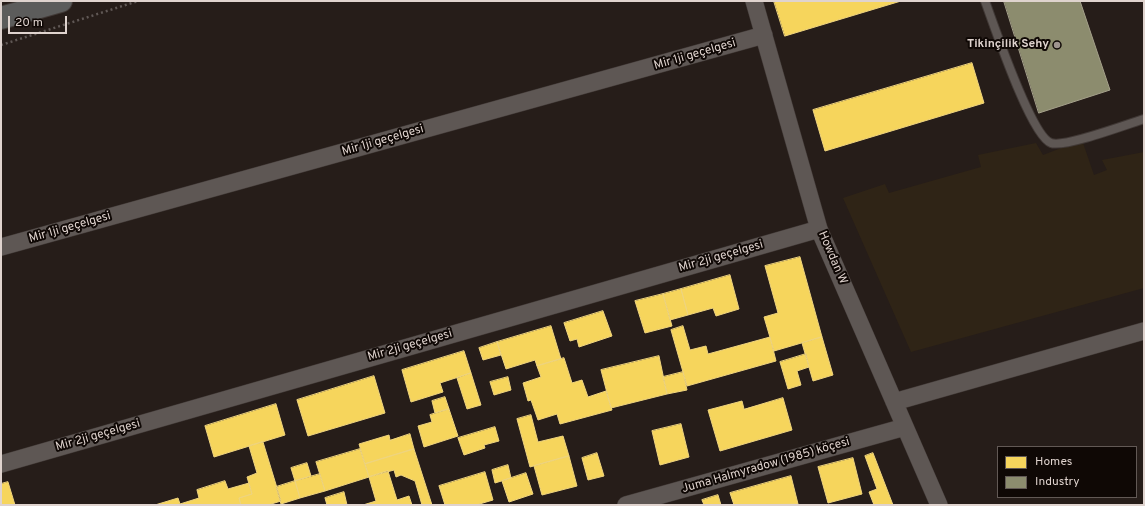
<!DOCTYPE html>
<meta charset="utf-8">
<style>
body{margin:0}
#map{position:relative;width:1145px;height:506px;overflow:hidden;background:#261d19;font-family:Overpass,sans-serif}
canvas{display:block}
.frame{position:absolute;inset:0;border:2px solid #dfd3ce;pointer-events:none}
.legend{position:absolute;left:997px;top:446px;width:140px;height:52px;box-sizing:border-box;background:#0f0805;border:1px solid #625955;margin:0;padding:5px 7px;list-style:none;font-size:12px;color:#dfd3ce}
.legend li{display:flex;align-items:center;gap:8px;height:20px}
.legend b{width:20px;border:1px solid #625955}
.scale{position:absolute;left:8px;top:16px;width:59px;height:18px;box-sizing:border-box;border:2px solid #dfd3ce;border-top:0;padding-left:5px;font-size:12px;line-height:14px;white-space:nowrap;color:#dfd3ce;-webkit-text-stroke:3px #0f0805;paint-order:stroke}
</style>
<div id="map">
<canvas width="1145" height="506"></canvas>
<div class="frame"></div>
<ul class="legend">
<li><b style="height:11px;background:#f6d55c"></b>Homes</li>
<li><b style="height:11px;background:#8c8c6e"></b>Industry</li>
</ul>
<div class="scale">20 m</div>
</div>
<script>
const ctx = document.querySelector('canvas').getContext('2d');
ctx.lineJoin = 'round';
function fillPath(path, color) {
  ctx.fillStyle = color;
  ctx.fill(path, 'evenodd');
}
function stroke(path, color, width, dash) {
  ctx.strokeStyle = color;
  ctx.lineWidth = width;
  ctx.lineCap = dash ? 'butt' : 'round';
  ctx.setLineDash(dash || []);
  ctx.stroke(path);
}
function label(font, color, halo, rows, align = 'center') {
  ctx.font = font + ' Overpass,sans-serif';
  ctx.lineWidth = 4;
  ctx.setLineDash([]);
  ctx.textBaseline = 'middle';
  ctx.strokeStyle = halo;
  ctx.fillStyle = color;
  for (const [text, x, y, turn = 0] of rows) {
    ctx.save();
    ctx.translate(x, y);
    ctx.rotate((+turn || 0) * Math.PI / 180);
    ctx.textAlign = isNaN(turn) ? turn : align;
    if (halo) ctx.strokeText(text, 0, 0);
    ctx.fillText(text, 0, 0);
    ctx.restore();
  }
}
fillPath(new Path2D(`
 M1082,140L1094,175L1107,170L1102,160L1144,152V288L911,352L843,198L885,184L889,193L981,167L978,155L1036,143L1043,155Z`), '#2f2416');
const homes = new Path2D(`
 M774,1H901L785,36Z
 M972,63L984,103L825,151L813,110Z
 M800,257L822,337L774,351L764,317L778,313L765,266Z
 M730,275L739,309L716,316L713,308L688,315L681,289Z
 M681,289L688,315L670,320L663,294Z
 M663,294L672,326L645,333L635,301Z
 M603,311L612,336L579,347L577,339L570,341L564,323Z
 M551,326L561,359L537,366L535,360L506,369L497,342Z
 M683,326L690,350L706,346L708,354L770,337L776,361L687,386L671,330Z
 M822,337L833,375L813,381L802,343Z
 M497,342L501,355L483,360L479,348Z
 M464,351L471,373L440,383L443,392L411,402L402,370Z
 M806,354L809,367L797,371L801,385L788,389L780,362Z
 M659,356L667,394L611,408L601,370Z
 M564,358L572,383L582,380L588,397L606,391L612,410L560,424L557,414L538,420L531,400L528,401L523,383L541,377L537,366Z
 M683,372L687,390L667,394L663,377Z
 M471,373L481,405L467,409L457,378Z
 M374,376L385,413L308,436L297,400Z
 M508,377L511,390L494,395L490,382Z
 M445,397L449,409L435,413L432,401Z
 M783,398L792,430L720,451L708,410L742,401L744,409Z
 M276,404L285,435L214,457L205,426Z
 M449,409L458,436L424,447L418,426L432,422L430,415Z
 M531,415L538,442L563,436L569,456L530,467L517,419Z
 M681,424L689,457L660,465L652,431Z
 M495,427L499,441L484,445L485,448L464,455L458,438Z
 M410,434L414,449L365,464L359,444L389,435L390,440Z
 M263,442L281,501L268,505H241L239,498L252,494L247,477L257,473L249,446Z
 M360,449L369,477L325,491L316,462Z
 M414,449L432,505H422L415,481L401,475L396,477L394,470L369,477L365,464Z
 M597,453L604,476L588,480L582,458Z
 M873,453L893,505H874L869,492L877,489L865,456Z
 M569,456L577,486L542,495L534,466Z
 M853,458L862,494L828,503L818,467Z
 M307,463L311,476L295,481L291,468Z
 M508,465L511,478L495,483L492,470Z
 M388,471L397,500L409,496L412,505H363L376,501L369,477Z
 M485,472L493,500L476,505H445L439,486Z
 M526,473L533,494L509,502L502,481Z
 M320,474L325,491L300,498L295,481Z
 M791,476L798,504L734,505L730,493Z
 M225,481L228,489L249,483L252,494L239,498L241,505H155L178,498L180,504L199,498L197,490Z
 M295,481L300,498L281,504L276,487Z
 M8,482L15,505H1V484Z
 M344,492L347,505H327L325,498Z
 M718,495L721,505H704L702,500Z`);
fillPath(homes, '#f6d55c');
stroke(homes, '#efd47e', 1);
const industry = new Path2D(`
 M1004,1H1080L1110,90L1039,113Z`);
fillPath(industry, '#8c8c6e');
stroke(industry, '#a5a18b', 1);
const lane = new Path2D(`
 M985,1C994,25 1031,136 1051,143C1064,148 1128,124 1144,119`);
const street = new Path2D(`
 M754,1L819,229L939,505
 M1,247L764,35
 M894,402L1144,331
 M1,464L819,229
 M626,505L905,427`);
const primary = new Path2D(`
 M1,18L61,1`);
stroke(lane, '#413936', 10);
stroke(street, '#413936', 18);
stroke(primary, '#413936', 24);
stroke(new Path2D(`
 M1,45L138,1`), '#605855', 2.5, [2, 3]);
stroke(lane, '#5e5754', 8);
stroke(street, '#5e5754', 17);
stroke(primary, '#5c5c5b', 22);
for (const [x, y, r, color] of [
 [1057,45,4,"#9e938f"]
]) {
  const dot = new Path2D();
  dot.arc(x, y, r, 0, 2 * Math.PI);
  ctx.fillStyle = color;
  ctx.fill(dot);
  stroke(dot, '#0f0805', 1.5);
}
label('bold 12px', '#dfd3ce', '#0f0805', [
 ["Tikinçilik Sehy",1049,45]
], 'right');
label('12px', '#dfd3ce', '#0f0805', [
 ["Mir 1ji geçelgesi",695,55,-16],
 ["Mir 1ji geçelgesi",383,141,-16],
 ["Mir 1ji geçelgesi",70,228,-16],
 ["Mir 2ji geçelgesi",721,257,-16],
 ["Howdan W",832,258,67],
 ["Mir 2ji geçelgesi",410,346,-16],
 ["Mir 2ji geçelgesi",98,436,-16],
 ["Juma Halmyradow (1985) köçesi",766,466,-16]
]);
</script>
